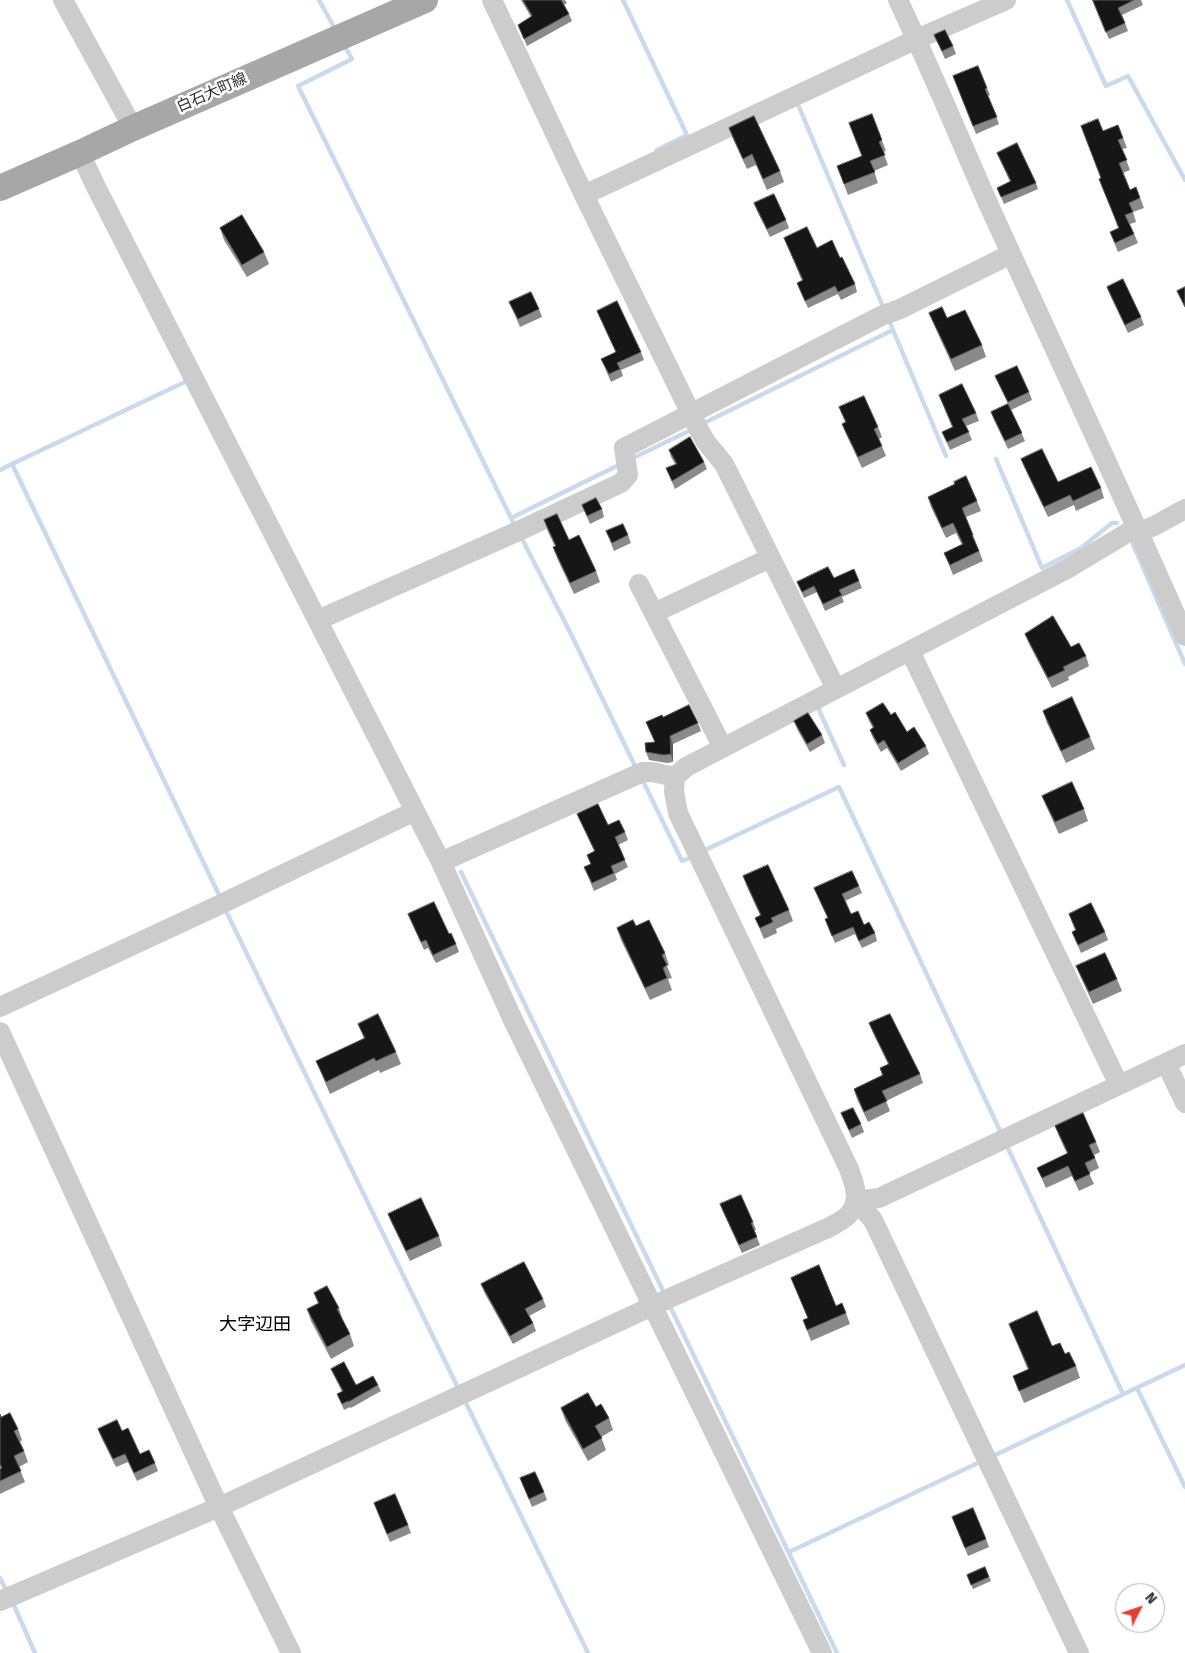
<!DOCTYPE html>
<meta charset="utf-8">
<style>
body{margin:0}
#map{position:relative;width:1185px;height:1653px;overflow:hidden;background:#fff;font-family:"Fira Sans",sans-serif}
canvas{display:block}
.north{position:absolute;left:1115px;top:1583px;width:50px;height:50px;box-sizing:border-box;background:#fff;border:1px solid #acacac;border-radius:50%;rotate:49deg;font-size:14px;font-weight:700;line-height:20px;text-align:center;color:#2f2f2f}
.north::after{content:'';display:block;margin:auto;width:18px;height:22px;background:#e73d30;clip-path:polygon(50% 0,100% 100%,50% 72%,0 100%)}
</style>
<div id="map">
<canvas width="1185" height="1653"></canvas>
<div class="north">N</div>
</div>
<script>
const ctx = document.querySelector('canvas').getContext('2d');
ctx.lineJoin = 'round';
function stroke(path, color, width, dash) {
  ctx.strokeStyle = color;
  ctx.lineWidth = width;
  ctx.lineCap = dash ? 'butt' : 'round';
  ctx.setLineDash(dash || []);
  ctx.stroke(path);
}
function fillPath(path, color) {
  ctx.fillStyle = color;
  ctx.fill(path, 'evenodd');
}
function label(font, color, halo, rows, align = 'center') {
  ctx.font = font + ' "Fira Sans","Noto Sans JP",sans-serif';
  ctx.lineWidth = 5;
  ctx.setLineDash([]);
  ctx.textBaseline = 'middle';
  ctx.strokeStyle = halo;
  ctx.fillStyle = color;
  for (const [text, x, y, turn = 0] of rows) {
    ctx.save();
    ctx.translate(x, y);
    ctx.rotate((+turn || 0) * Math.PI / 180);
    ctx.textAlign = isNaN(turn) ? turn : align;
    if (halo) ctx.strokeText(text, 0, 0);
    ctx.fillText(text, 0, 0);
    ctx.restore();
  }
}
stroke(new Path2D(`
 M319,0L335,29
 M623,0L687,135L657,150
 M1067,0L1106,86L1128,76L1185,180
 M344,45L352,59L298,86L515,526
 M799,107L884,309
 M893,330L946,456
 M702,424L893,330L888,318
 M631,459L693,429
 M996,459L1042,568L1081,548L1112,523H1117
 M12,464L187,381
 M0,470L12,464L221,899
 M511,518L621,464
 M520,535L569,630L637,770
 M1133,544L1185,664
 M820,705L819,710L844,765
 M642,779L682,861L694,856
 M703,851L839,787L1002,1135
 M461,872L665,1295
 M225,909L459,1390
 M1006,1144L1123,1394
 M669,1304L837,1653
 M1137,1388L1185,1487
 M464,1399L588,1653
 M991,1457L1185,1365
 M789,1552L982,1461
 M0,1578L7,1592
 M12,1601L35,1653`), '#c9daec', 4.5);
stroke(new Path2D(`
 M63,0L133,128
 M492,0L584,195L699,430L706,442L724,464L836,689
 M898,0C931,69 960,140 991,210C1056,352 1122,493 1185,636
 M80,153L95,185L441,862L513,1020L822,1653
 M584,195L917,39L1006,0
 M639,584L723,748
 M654,613L770,558
 M318,620L523,529L621,483L628,475L624,448L881,316L900,309L1011,254
 M910,651L1119,1085
 M441,862L643,772H652L675,777
 M0,1007L217,906L415,811
 M0,1032L219,1507L291,1653
 M1166,1063L1185,1103
 M856,1201L873,1220L1079,1653
 M856,1201L879,1198L1185,1054
 M0,1601L219,1507L672,1297L830,1227C836,1223 846,1219 850,1213C861,1200 854,1183 849,1169L678,813L674,791L675,777L686,767L1067,569L1127,533L1139,532L1154,526L1185,509`), '#ccc', 20);
stroke(new Path2D(`
 M0,188L80,153L133,128L425,0`), '#a7a7a7', 26);
fillPath(new Path2D(`
 M521,0H565L567,3L564,5L569,14L572,21L527,46L518,25L531,17Z
 M1092,0H1141L1143,5L1122,15L1128,31L1109,39Z
 M934,35L953,46L956,54L945,59Z
 M978,66L990,95L988,96L999,124L976,134L953,76Z
 M872,114L886,151L883,152L888,165L874,171L878,183L848,195L837,166L862,156Z
 M1118,125L1127,148L1122,149L1130,170L1123,173L1130,190L1136,187L1144,208L1133,212L1136,222L1130,224L1138,243L1118,252L1110,232L1118,228L1101,178L1103,131Z
 M729,128L780,171L784,182L767,190L756,165L747,169L733,139Z
 M997,153L1036,183L1038,189L1004,204L997,188L1010,182Z
 M754,203L786,220L789,228L770,237L757,211Z
 M220,228L264,252L269,264L247,277L224,240Z
 M784,238L817,248L840,258L855,284L857,292L841,300L838,294L808,308L797,283L802,281Z
 M1107,287L1141,317L1144,325L1128,333L1110,295Z
 M509,302L539,309L542,317L520,327Z
 M597,311L641,352L644,360L621,370L623,376L611,382L601,359L616,352Z
 M929,313L947,318L982,345L986,357L955,371L934,325Z
 M995,376L1029,392L1032,400L1011,410L1025,441L1008,449L994,420L991,412L1008,404Z
 M939,395L976,413L979,421L966,426L972,440L950,450L942,432L952,427Z
 M839,407L878,427L882,437L879,439L886,456L862,468L846,434L842,424L845,422Z
 M669,450L704,462L707,469L675,489L666,468L675,464L671,457Z
 M1021,459L1058,482L1101,488L1104,498L1076,511L1074,505L1048,517L1025,469Z
 M928,497L977,501L981,511L966,517L983,561L953,575L944,553L962,545L956,533L946,538L931,507Z
 M582,505L602,509L604,517L590,524Z
 M544,520L569,540L596,571L600,582L574,594L557,558L553,547L555,546L548,532Z
 M606,531L628,535L631,543L614,551Z
 M834,578L859,581L862,588L842,597L844,602L825,611L817,592L804,598L797,582Z
 M1025,634L1071,647L1086,656L1089,666L1068,677L1069,680L1052,688L1029,644Z
 M1043,711L1090,737L1095,749L1066,763L1047,723Z
 M866,713L891,715L907,732L926,746L929,754L901,771L887,748L881,752L873,738L870,730L873,728L869,721Z
 M663,717L698,723L701,731L673,744V762L667,763L649,760L646,752L655,742L646,722Z
 M794,721L822,735L825,743L810,752L797,729Z
 M1042,796L1084,809L1088,821L1059,834L1047,808Z
 M577,814L625,832L628,840L618,845L628,867L615,874L617,880L594,891L584,867L591,864L587,855L594,851Z
 M743,876L789,910L793,921L776,929L777,933L764,939L755,918L760,915L747,887Z
 M859,886L862,893L845,901L851,914L875,933L877,941L862,948L855,934L835,943L825,919L828,918L814,888Z
 M408,914L449,934L456,944L459,952L436,963L428,948L424,950Z
 M1069,914L1105,932L1108,940L1081,953L1072,932L1075,930Z
 M636,926L665,953L669,965L667,966L672,978L668,979L672,990L650,1000L621,940L617,928Z
 M1076,966L1117,979L1122,991L1093,1004L1081,978Z
 M869,1023L920,1074L923,1083L886,1101L890,1111L868,1122L857,1099L854,1089L882,1076L880,1068L888,1064L873,1033Z
 M358,1024L396,1052L401,1064L380,1073L379,1070L330,1094L321,1073L316,1061L364,1039Z
 M841,1113L861,1124L864,1132L852,1138Z
 M1055,1126L1096,1142L1100,1152L1094,1155L1099,1168L1089,1173L1094,1184L1079,1191L1072,1176L1046,1188L1037,1168L1067,1154L1059,1136Z
 M720,1204L753,1222L756,1230L754,1231L760,1245L742,1253L723,1212Z
 M388,1214L439,1236L442,1246L410,1261L392,1224Z
 M791,1278L836,1306L846,1313L850,1324L811,1341L803,1320L808,1318Z
 M481,1284L543,1299L546,1307L529,1316L533,1323L536,1331L513,1344L484,1292Z
 M314,1293L339,1308L343,1321L350,1334L354,1346L331,1359L311,1321L307,1309L318,1304Z
 M1009,1324L1065,1354L1076,1366L1080,1378L1024,1403L1013,1376L1028,1370Z
 M331,1369L356,1385H378L381,1391L351,1408L350,1407L344,1410L337,1394L342,1392Z
 M561,1408L609,1418L613,1430L601,1437L606,1450L588,1461L565,1420Z
 M0,1414L1,1417L18,1429L22,1440L20,1442L24,1451L28,1462L19,1467L25,1482L0,1494V1469H1L0,1467Z
 M98,1429L155,1463L158,1471L137,1481L128,1462L116,1467L101,1437Z
 M520,1478L544,1492L547,1500L532,1507Z
 M374,1503L408,1525L411,1533L390,1542Z
 M952,1517L986,1539L989,1547L968,1556Z
 M985,1567L991,1581L973,1589L967,1575Z`), '#8a8a8a');
fillPath(new Path2D(`
 M670,736L673,744V762L671,754Z`), '#5c5c5c');
const building = new Path2D(`
 M523,0H561L569,14L524,39L518,25L532,16Z
 M1093,0H1134L1118,8L1125,23L1106,32Z
 M945,30L953,46L942,51L934,35Z
 M978,66L987,88L985,89L997,117L973,126L953,76Z
 M872,114L882,140L879,142L885,155L870,161L875,172L844,184L837,166L862,156L849,123Z
 M754,116L780,171L763,179L752,154L743,159L729,128Z
 M1098,119L1103,131L1118,125L1123,138L1118,140L1127,160L1119,163L1130,190L1136,187L1140,198L1129,203L1133,212L1125,215L1134,234L1115,243L1110,232L1119,228L1099,179L1101,178L1081,126Z
 M1017,143L1036,183L1001,197L997,188L1011,181L997,153Z
 M774,194L786,220L767,229L754,203Z
 M242,215L264,252L242,265L220,228Z
 M807,227L817,248L832,240L840,258L842,257L855,284L838,292L835,286L805,301L797,283L803,280L784,238Z
 M1123,279L1141,317L1125,325L1107,287Z
 M1185,287V307L1177,291Z
 M531,292L539,309L518,319L509,302Z
 M617,301L641,352L617,363L620,369L609,374L601,359L616,352L597,311Z
 M942,307L947,318L965,310L982,345L951,359L929,313Z
 M1017,366L1029,392L1008,402L995,376Z
 M962,384L976,413L962,419L969,432L947,442L942,432L953,427L939,395Z
 M864,396L878,427L874,429L882,446L858,457L842,424L846,422L839,407Z
 M1008,404L1022,433L1005,441L991,412Z
 M690,437L704,462L672,481L666,468L677,464L669,450Z
 M1042,449L1058,482L1091,467L1101,488L1073,501L1070,495L1044,507L1021,459Z
 M966,476L977,501L962,508L973,535H972L979,551L950,565L944,553L963,544L953,523L942,528L928,497L955,484L954,482Z
 M596,498L602,509L587,516L582,505Z
 M557,514L569,540L579,535L596,571L570,583L553,547L556,546L544,520Z
 M623,524L628,535L612,543L606,531Z
 M828,567L834,578L854,569L859,581L839,590L842,595L823,604L814,586L802,592L797,582Z
 M1053,616L1071,647L1079,643L1086,656L1063,667L1065,670L1048,678L1025,634Z
 M1072,697L1090,737L1061,751L1043,711Z
 M883,703L891,715L895,712L907,732L914,727L926,746L898,763L884,740L878,744L870,730L874,727L866,713Z
 M689,705L698,723L670,736L671,754L664,755L646,752L645,743L655,742L646,722L662,715L663,717Z
 M808,713L822,735L807,744L794,721Z
 M1072,782L1084,809L1055,822L1042,796Z
 M598,804L608,825L619,820L625,832L615,837L625,860L611,866L614,873L592,883L584,867L591,864L587,855L595,851L577,814Z
 M768,865L789,910L771,918L773,922L760,928L755,918L761,915L743,876Z
 M852,871L859,886L842,894L851,914L858,911L864,925L869,922L875,933L859,941L853,927L832,936L825,919L828,918L814,888Z
 M434,902L449,934L451,933L456,944L433,955L426,940L421,942L408,914Z
 M1091,903L1105,932L1078,945L1072,932L1076,930L1069,914Z
 M633,920L636,926L649,920L665,953L662,955L667,965L663,968L667,978L645,988L617,928Z
 M1105,953L1117,979L1089,992L1076,966Z
 M378,1014L396,1052L376,1061L374,1058L326,1082L316,1061L365,1038L358,1024Z
 M890,1014L920,1074L882,1091L887,1101L864,1112L854,1089L883,1075L880,1068L889,1064L869,1023Z
 M853,1108L861,1124L849,1130L841,1113Z
 M1083,1113L1096,1142L1089,1145L1095,1158L1085,1163L1090,1174L1075,1181L1068,1166L1042,1178L1037,1168L1068,1153L1055,1126Z
 M741,1195L753,1222L751,1223L757,1237L739,1245L720,1204Z
 M421,1198L439,1236L406,1251L388,1214Z
 M524,1262L543,1299L525,1309L533,1323L510,1336L481,1284Z
 M819,1265L836,1306L842,1303L846,1313L807,1330L803,1320L808,1318L791,1278Z
 M327,1286L339,1308L337,1309L350,1334L327,1347L307,1309L319,1303L314,1293Z
 M1037,1311L1052,1346L1060,1343L1065,1354L1069,1352L1076,1366L1019,1391L1013,1376L1029,1369L1009,1324Z
 M344,1362L356,1385L373,1376L378,1385L348,1402V1401L342,1404L337,1394L343,1391L331,1369Z
 M588,1393L596,1407L601,1404L609,1418L595,1426L602,1438L583,1449L561,1408Z
 M10,1413L18,1429L14,1431L24,1451L14,1456L21,1471L0,1481V1469L2,1468L0,1464V1414L1,1417Z
 M117,1420L122,1431L128,1428L140,1454L149,1450L155,1463L134,1473L125,1454L113,1459L98,1429Z
 M535,1472L544,1492L529,1499L520,1478Z
 M395,1494L408,1525L387,1534L374,1503Z
 M973,1508L986,1539L965,1548L952,1517Z
 M985,1567L989,1577L971,1585L967,1575Z`);
fillPath(building, '#161616');
stroke(building, '#5c5c5c', 1);
label('15px', '#2f2f2f', '#fff', [
 ["白石大町線",212,93,-24]
]);
label('18px', '#000', '#fff', [
 ["大字辺田",255,1325]
]);
</script>
